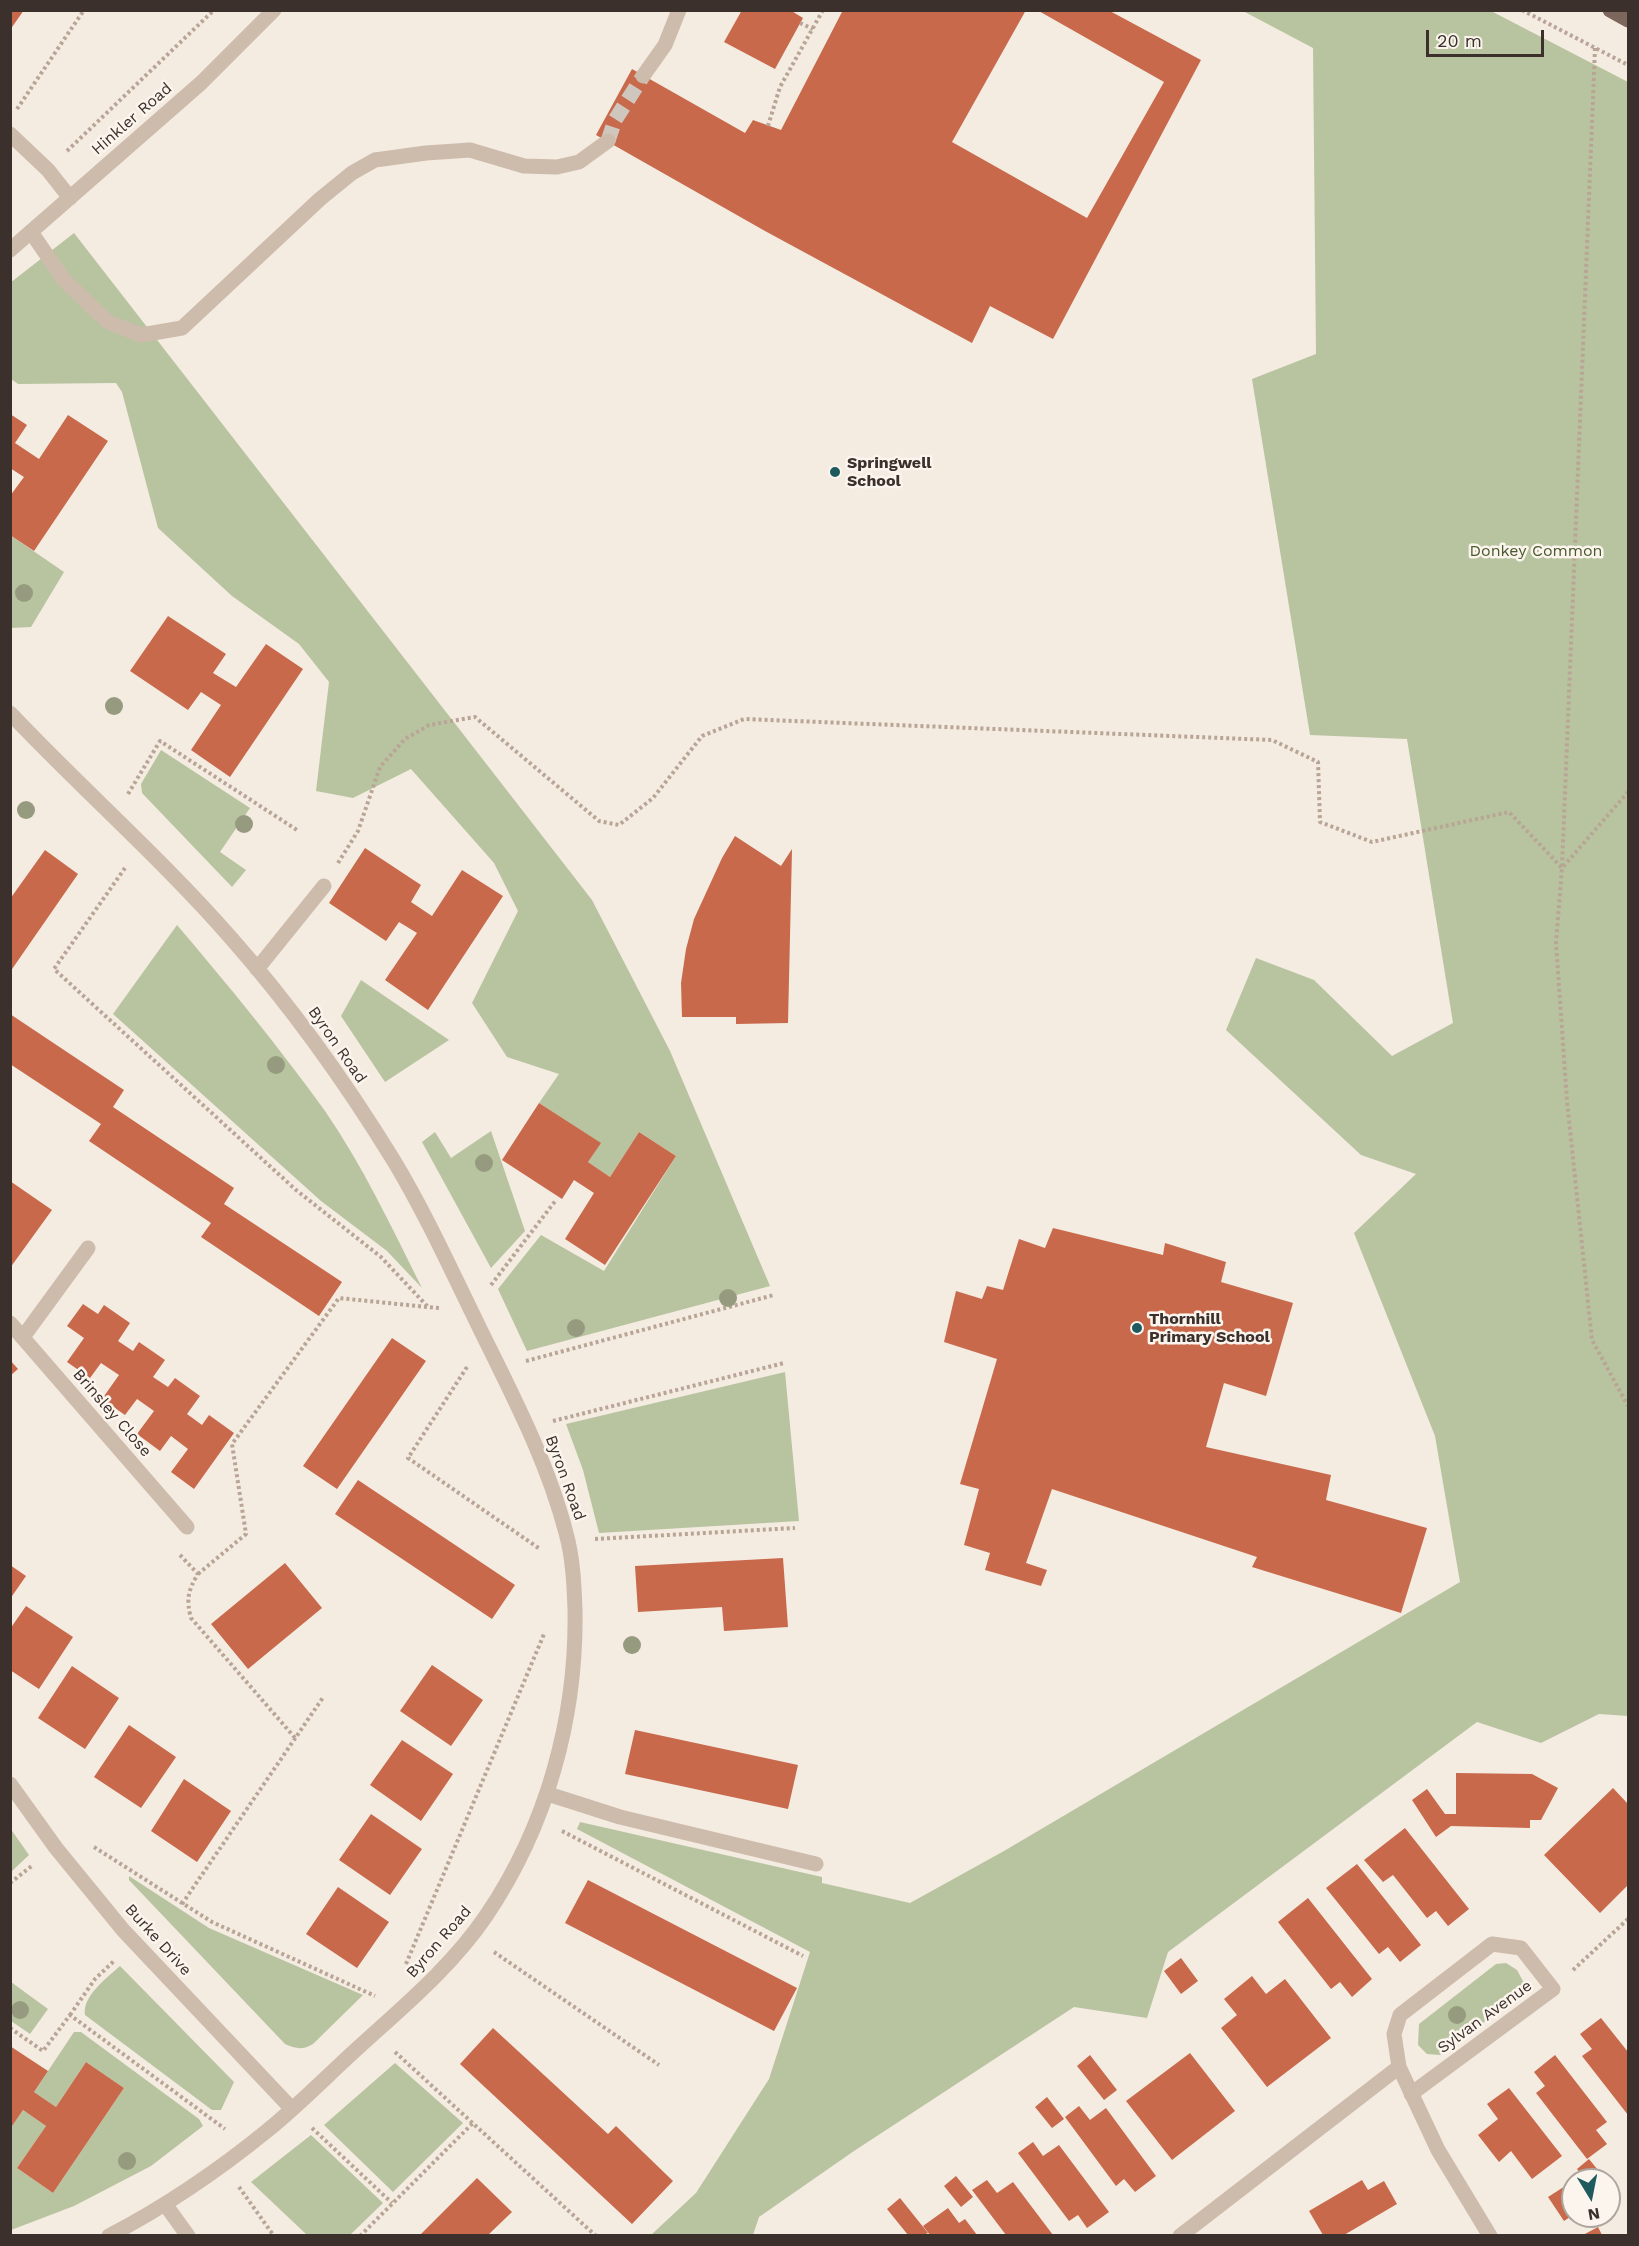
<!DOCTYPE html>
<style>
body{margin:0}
#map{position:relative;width:1639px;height:2246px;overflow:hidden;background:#f4ebe1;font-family:"Work Sans",sans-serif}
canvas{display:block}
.frame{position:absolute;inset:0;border:12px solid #3b302b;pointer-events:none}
.north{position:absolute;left:1561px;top:2168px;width:60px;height:60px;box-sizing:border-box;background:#fbf5ee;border:2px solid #aea6a0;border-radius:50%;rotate:170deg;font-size:16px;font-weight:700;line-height:24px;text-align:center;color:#3b302b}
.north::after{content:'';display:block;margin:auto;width:21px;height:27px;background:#1f5a5e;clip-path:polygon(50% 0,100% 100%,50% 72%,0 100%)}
.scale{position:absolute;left:1426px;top:30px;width:118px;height:27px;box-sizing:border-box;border:3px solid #3b302b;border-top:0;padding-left:8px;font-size:18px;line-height:21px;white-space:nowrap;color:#3b302b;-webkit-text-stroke:4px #fbf5ee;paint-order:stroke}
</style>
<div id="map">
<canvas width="1639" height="2246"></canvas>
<div class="frame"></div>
<div class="north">N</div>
<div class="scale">20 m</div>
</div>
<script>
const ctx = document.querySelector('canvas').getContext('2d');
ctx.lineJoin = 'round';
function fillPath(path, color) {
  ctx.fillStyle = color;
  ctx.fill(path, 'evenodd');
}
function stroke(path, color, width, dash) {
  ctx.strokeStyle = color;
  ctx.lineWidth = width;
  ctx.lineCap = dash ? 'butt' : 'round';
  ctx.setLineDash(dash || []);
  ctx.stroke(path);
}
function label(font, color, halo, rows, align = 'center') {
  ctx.font = font + ' "Work Sans",sans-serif';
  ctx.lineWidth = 5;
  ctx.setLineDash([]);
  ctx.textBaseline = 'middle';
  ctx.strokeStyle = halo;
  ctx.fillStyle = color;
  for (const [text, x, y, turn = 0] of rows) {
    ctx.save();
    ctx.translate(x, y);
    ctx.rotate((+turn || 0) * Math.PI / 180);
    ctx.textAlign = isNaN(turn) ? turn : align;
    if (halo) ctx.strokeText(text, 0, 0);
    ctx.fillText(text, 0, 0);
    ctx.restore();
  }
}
fillPath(new Path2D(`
 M1243,11H1491L1628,82V1716L1599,1714L1541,1743L1477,1722L1168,1952L1147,2018L1074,2007L854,2151L759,2217L753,2235H651L696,2193L769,2079L810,1952L577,1829L580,1822L822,1877V1883L910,1903L1004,1851L1460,1582L1435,1436L1354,1233L1416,1174L1361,1155L1226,1030L1256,958L1314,980L1392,1056L1453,1023L1407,739L1310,735L1252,379L1316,354L1313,48Z
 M74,233L592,900L670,1051L770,1286L527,1351L498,1289L541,1235L604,1271L676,1156L639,1132L610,1177L588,1162L600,1143L539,1103L559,1074L507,1057L472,1003L518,911L494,863L411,769L353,798L316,791L329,682L299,644L232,596L158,528L122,392L116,383L18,384L11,379L10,283Z
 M10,535L64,572L31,627L11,628Z
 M161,750L250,808L220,852L246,870L232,887L142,793L141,784Z
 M177,925C228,985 279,1047 325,1111C363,1166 392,1228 422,1288L387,1251L321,1201L113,1014Z
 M361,980L449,1040L385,1082L341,1016Z
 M491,1131L525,1231L491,1268L422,1142L435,1132L451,1158Z
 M785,1372L799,1521L599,1533L583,1470L566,1424Z
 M10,1828L29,1855L11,1872H10Z
 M129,1876L209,1928L363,1995L313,2044C303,2050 296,2049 285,2044L129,1880Z
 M1506,1963L1517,1970L1524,1983L1516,1998L1440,2055L1427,2054L1418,2045L1419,2024L1496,1964Z
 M120,1966L234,2082L221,2110H212L85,2015C82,1996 107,1978 120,1966Z
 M11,1982L48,2009L30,2034L11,2021Z
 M74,2032H81L199,2119L203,2126L151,2166L74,2206L11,2230V2127L23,2110L46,2126L17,2168L53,2193L124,2088L86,2062L56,2107L34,2092Z
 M395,2063L463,2123L393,2192L324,2125Z
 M311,2135L383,2203L350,2235H307L251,2182Z`), '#b8c4a0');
fillPath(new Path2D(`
 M10,10H24L10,30Z
 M742,10H790L803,18L775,69L724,42Z
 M843,10H1026L952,142L1087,218L1164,82L1037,10H1108L1201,60L1053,339L990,306L972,343L765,231L596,135L632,69L745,133L753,120L781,130Z
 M10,414L27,425L15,443L39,459L68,415L108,441L34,551L10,535V496L24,477L10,468Z
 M168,616L226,654L213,673L236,687L266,644L303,669L230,777L191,750L221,705L201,692L188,710L130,671Z
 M735,836L781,866L792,849L788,1023L736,1024V1017H682L681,983L686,949L694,919L722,858Z
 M365,848L421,885L411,902L432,916L462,870L503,896L428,1010L385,980L417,933L399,922L386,941L329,903Z
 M45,850L78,874L10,972V899Z
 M10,1014L124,1090L113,1107L234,1188L224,1204L342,1282L319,1316L201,1237L211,1223L89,1141L101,1124L10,1064Z
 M539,1103L601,1143L588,1162L610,1177L639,1132L676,1156L605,1265L565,1239L594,1193L574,1180L562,1199L502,1160Z
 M10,1181L52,1210L10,1268Z
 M1053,1228L1163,1255L1165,1243L1226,1262L1221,1282L1293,1303L1266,1396L1224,1383L1206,1447L1331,1475L1326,1500L1427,1528L1401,1613L1252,1567L1257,1557L1052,1489L1026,1563L1047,1570L1041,1586L985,1570L990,1553L964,1545L979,1489L960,1484L997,1359L944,1342L956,1291L982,1299L987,1286L1003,1290L1019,1239L1045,1248Z
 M83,1304L98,1314L104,1305L130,1323L118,1341L133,1351L139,1342L165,1360L153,1377L168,1387L175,1378L200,1396L187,1414L202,1425L209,1415L234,1433L194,1489L171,1472L188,1449L171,1436L160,1451L137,1434L154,1411L137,1399L125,1415L102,1399L119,1375L101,1363L90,1378L67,1362L84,1338L67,1326Z
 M392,1338L426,1361L337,1489L303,1466Z
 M10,1360L18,1369L10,1376Z
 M358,1480L515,1585L492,1619L335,1514Z
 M783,1558L788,1627L724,1631L722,1607L638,1612L635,1566Z
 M285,1563L322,1608L248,1669L211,1624Z
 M10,1565L26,1576L10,1599Z
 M26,1606L73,1637L39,1689L10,1670V1629Z
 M432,1665L483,1700L451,1746L400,1711Z
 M72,1666L119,1698L85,1749L38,1718Z
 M129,1725L176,1757L141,1808L94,1777Z
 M635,1730L798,1765L788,1809L625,1774Z
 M402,1740L453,1774L421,1821L370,1785Z
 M1456,1773L1532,1774L1558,1788L1541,1820H1530V1828L1451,1826L1436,1837L1412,1800L1427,1789L1445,1814H1456Z
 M184,1779L231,1811L197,1862L151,1831Z
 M1613,1788L1628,1804V1885L1600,1913L1544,1855Z
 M371,1814L422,1849L390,1895L339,1860Z
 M1405,1828L1469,1909L1448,1926L1436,1911L1427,1918L1393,1875L1383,1882L1364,1860Z
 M1357,1864L1421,1945L1400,1962L1388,1947L1379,1954L1326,1888Z
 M588,1880L797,1988L774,2031L565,1923Z
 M338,1887L389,1922L357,1968L306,1934Z
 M1308,1898L1372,1979L1352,1997L1340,1982L1331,1989L1278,1922Z
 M1181,1958L1198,1981L1181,1994L1164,1971Z
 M1252,1976L1266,1994L1285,1979L1331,2038L1267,2087L1221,2028L1237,2015L1224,1999Z
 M1601,2018L1628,2052V2115L1582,2056L1592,2049L1580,2034Z
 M493,2028L608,2134L616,2126L673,2181L632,2224L460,2064Z
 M10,2046L48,2071L34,2092L56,2107L86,2062L124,2088L53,2193L17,2168L46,2126L23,2110L10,2129Z
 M1190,2053L1235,2111L1172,2160L1126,2101Z
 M1090,2055L1117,2090L1104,2100L1077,2066Z
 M1555,2055L1607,2122L1596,2130L1607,2144L1587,2159L1536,2093L1545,2086L1534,2072Z
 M1509,2088L1562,2156L1532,2179L1511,2151L1499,2162L1478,2135L1498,2119L1487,2104Z
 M1047,2097L1064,2119L1052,2128L1035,2107Z
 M1079,2106L1090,2120L1106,2108L1156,2176L1135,2192L1124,2179L1116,2186L1065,2117Z
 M1033,2142L1043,2156L1059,2145L1109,2212L1087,2228L1078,2215L1069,2221L1018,2153Z
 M1589,2159L1606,2180H1585L1577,2169Z
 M956,2176L973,2197L961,2207L944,2186Z
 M477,2178L512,2212L488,2235H420Z
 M987,2180L997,2193L1013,2182L1053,2235H1006L972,2190Z
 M1362,2180L1368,2190L1384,2181L1397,2204L1344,2235H1323L1309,2211Z
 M1573,2181V2215L1564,2221L1548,2197Z
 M900,2198L928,2233L924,2235H908L887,2209Z
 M948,2208L959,2223L965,2219L977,2235H930L923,2226Z
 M1598,2227L1602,2235H1583Z`), '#c8694b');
stroke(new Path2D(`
 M608,141L615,120L643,76`), '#cfc6bd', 15, [15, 8]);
stroke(new Path2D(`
 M1522,10L1628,65
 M800,23L813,29
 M1595,48L1562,868L1556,943L1567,1101L1592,1340L1628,1406
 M17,109L84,10
 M768,126L780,87L823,10
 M67,151L214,10
 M128,794L160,741L297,830
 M338,863L358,831L380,767L405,739L429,725L475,717L599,821L619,825L653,798L702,736L744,719L1272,740L1318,762L1320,822L1372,842L1509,812L1562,868L1628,792
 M125,868L54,969L296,1190L381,1257L428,1307L439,1308
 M491,1285L556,1200
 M526,1361L774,1295
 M467,1367L408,1458L540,1549
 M553,1421L784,1363
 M595,1539L795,1528
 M180,1555L198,1574C188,1590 186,1600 191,1618L296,1739
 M198,1574L246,1534L232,1444L339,1298L427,1307
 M562,1831L803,1956
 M94,1847L212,1922L375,1996
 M10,1883L33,1865
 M182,1904L324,1696
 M494,1952L659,2065
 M406,1964L544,1634
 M1573,1970L1628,1919
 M70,2015L95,1979L115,1960
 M10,2028L43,2051L70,2015L225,2129
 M395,2052L596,2236
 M312,2128L392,2203
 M239,2187L274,2236
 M360,2236L473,2123`), '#b9a596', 4, [3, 3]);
stroke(new Path2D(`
 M643,76L665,45L679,10
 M10,134L48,170L70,198
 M31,232L64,280L108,322L141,335L182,328L320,199L352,173L375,160L426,153L470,150L524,166L557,167L579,162L608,141
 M10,250L201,83L274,10
 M10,713C82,789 162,859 231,938C292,1007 346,1083 394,1161C427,1216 453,1274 481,1331C513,1396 548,1463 566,1533C573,1558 574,1584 575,1609C577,1717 547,1826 486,1916C452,1966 404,2006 360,2046C329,2074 300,2104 268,2130C219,2170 166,2206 109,2236
 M257,969L324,886
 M10,1323L187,1527
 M23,1337L88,1248
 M10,1784L56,1848L123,1930L292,2109
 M548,1794L620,1817L816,1864
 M1399,2067L1394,2034L1400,2015L1492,1944L1521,1948L1553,1989L1411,2094
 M165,2204L188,2236
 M1180,2236L1399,2067L1438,2150L1490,2236`), '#cdbbac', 15);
stroke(new Path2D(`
 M1610,10L1628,20`), '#7d675c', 15);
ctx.fillStyle = '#969b7f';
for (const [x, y] of [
 [24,593],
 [114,706],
 [26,810],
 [244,824],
 [276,1065],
 [484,1163],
 [728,1298],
 [576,1328],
 [632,1645],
 [20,2010],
 [1457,2015],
 [127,2161]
]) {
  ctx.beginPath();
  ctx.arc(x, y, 9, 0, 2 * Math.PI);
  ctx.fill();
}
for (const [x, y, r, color] of [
 [835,472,6,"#1f5a5e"],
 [1137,1328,6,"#1f5a5e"]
]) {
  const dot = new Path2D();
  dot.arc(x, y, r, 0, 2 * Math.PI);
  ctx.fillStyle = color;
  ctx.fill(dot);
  stroke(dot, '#fbf5ee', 2);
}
label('16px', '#3b302b', '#fbf5ee', [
 ["Hinkler Road",132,119,-41],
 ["Byron Road",337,1045,55],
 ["Brinsley Close",112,1413,49],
 ["Byron Road",565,1478,70],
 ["Burke Drive",158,1940,48],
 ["Byron Road",439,1942,-49],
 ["Sylvan Avenue",1485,2017,-36]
]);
label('bold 16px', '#3b302b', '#fbf5ee', [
 ["Springwell",847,463],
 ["School",847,481],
 ["Thornhill",1149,1319],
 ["Primary School",1149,1337]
], 'left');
label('16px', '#4a5a2e', '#fbf5ee', [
 ["Donkey Common",1536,551]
]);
</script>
